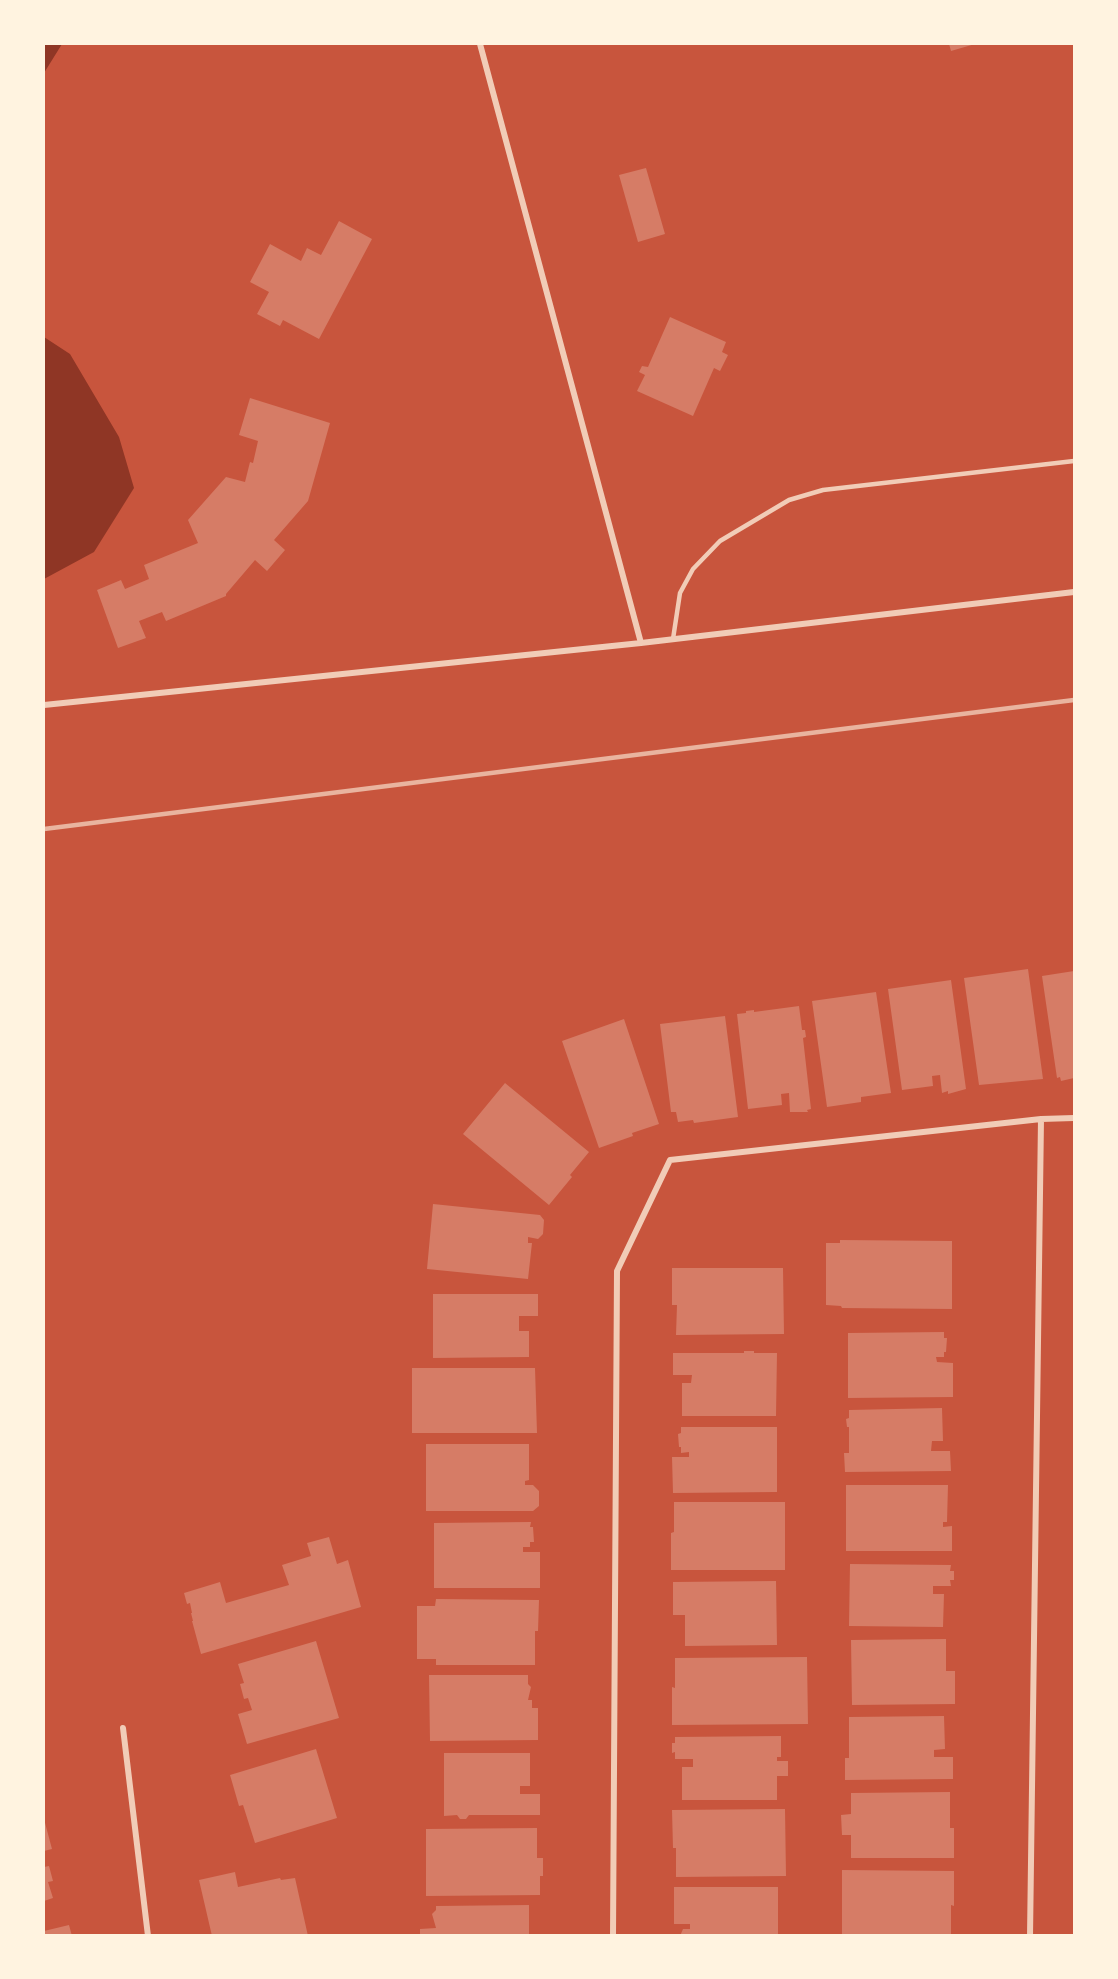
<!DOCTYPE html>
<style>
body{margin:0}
#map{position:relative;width:1118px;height:1979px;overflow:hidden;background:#c8553d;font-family:Commissioner,sans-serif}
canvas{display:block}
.frame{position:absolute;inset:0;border:45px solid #fff3e0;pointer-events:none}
</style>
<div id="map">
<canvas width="1118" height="1979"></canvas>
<div class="frame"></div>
</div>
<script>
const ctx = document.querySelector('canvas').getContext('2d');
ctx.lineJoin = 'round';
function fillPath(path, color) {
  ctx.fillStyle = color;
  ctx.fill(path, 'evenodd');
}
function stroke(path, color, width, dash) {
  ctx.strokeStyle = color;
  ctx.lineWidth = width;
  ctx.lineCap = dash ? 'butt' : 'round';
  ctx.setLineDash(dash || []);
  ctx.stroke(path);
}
fillPath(new Path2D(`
 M44,44H62L44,73Z
 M44,337L70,354L119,437L134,488L94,552L44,579Z`), '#8f3625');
fillPath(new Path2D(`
 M949,44H975L951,51Z
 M646,168L665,234L638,242L619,175Z
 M339,221L372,239L319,339L283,320L280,326L257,314L269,292L250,282L270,244L301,261L307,248L321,255Z
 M670,317L726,342L722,352L728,355L720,371L714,368L693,416L637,391L645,375L639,372L642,366L648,367Z
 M250,398L330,423L308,501L274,540L285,550L267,571L255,560L226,594V596L166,621L162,612L139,621L146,638L118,648L97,590L121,580L125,589L149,579L144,565L198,543L188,520L226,477L245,482L250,462L253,463L258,441L239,435Z
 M1028,969L1043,1079L979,1085L964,978Z
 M1074,971V1078L1061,1081L1060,1077L1057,1078L1042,976Z
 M951,980L966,1089L948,1094V1091L942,1093L940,1075L932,1076L933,1086L902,1090L888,989Z
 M876,992L891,1093L861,1097V1102L827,1107L812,1001Z
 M799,1006L802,1030H805L806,1037L803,1038L811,1109L807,1110L808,1112H790L789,1093L781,1094L782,1105L748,1109L737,1014L746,1013V1011L754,1010V1012Z
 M725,1016L738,1117L694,1123L693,1120L678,1122L676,1112H671L660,1024Z
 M624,1019L659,1124L632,1133L633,1136L599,1148L562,1041Z
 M505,1083L589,1152L570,1175L572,1177L549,1205L463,1134Z
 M433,1204L540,1215L544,1220L543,1234L538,1239L528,1237V1243H532L528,1279L427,1269Z
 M840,1240L952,1241V1309L842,1308L841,1306L826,1305V1243H840Z
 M672,1268H783L784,1334L676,1335L677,1305H672Z
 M433,1294H538V1316H519V1331H529V1357L433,1358Z
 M944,1332V1338H947L946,1352H944V1357H936L937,1362L953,1363V1397L848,1398V1333Z
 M744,1351H754V1353H777L776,1416H682V1383H691L692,1375H673V1353H744Z
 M412,1368H535L537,1433H412Z
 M942,1408L943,1441H932L931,1451H950L951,1471L845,1472L844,1453H849V1427H847L846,1419L849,1418V1410Z
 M681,1427H777V1492L673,1493L672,1457H689V1452L681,1453V1447H679L678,1434L681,1433Z
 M426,1444H529V1480L525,1481V1485H533L539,1491V1506L533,1511H426Z
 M846,1485H948L947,1522H943V1527L952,1526V1551H846Z
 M674,1502H785V1570H671V1533L674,1532Z
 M531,1522L530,1527H533L534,1542H530V1547H523V1552H540V1588H434V1523Z
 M329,1537L337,1564L348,1560L361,1607L201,1654L192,1621H193L191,1613H192L190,1603L187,1604L184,1593L220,1582L226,1603L289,1585L282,1565L311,1556L307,1543Z
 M850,1564L951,1565L950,1571H954V1580H950L951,1586H933V1594H944L943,1627L849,1626Z
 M776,1581L777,1645L685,1646V1615H673V1582Z
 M436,1599L539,1600L538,1631H535V1665H436V1659H417V1606H435Z
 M946,1639V1671H955V1704L852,1705L851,1640Z
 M316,1641L339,1718L247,1744L238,1714L252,1710L248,1698L244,1699L240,1684L244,1683L238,1664Z
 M807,1657L808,1724L672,1725V1687L675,1688V1658Z
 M429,1675H528V1684L531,1687L528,1700H532V1708H538V1740L430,1741Z
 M944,1716L945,1749L934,1750V1757H953V1779L845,1780V1758H849V1717Z
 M781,1736V1757H777V1761H788V1776H777V1800H682V1767H693V1759H675V1752L672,1753V1743H675V1737Z
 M316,1749L337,1818L255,1843L243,1805L239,1806L230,1775Z
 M444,1753H530V1786H520V1794H540V1815H469L466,1819H460L457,1815L444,1816Z
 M950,1792V1828H954V1858H851V1835H842L841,1815L851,1814V1793Z
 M785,1809L786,1876L676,1877V1848H673L672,1810Z
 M44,1819L52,1849L44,1851Z
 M537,1828V1858H543V1876H540V1895L426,1896V1829Z
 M49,1866L53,1881L48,1882L53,1898L44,1901V1867Z
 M842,1870L954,1871V1906L951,1905V1935H842Z
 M235,1872L238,1887L280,1878L281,1880L295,1878L308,1936H212L199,1880Z
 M674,1887H778V1936H680L683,1929H690V1924H674Z
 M529,1905V1936H420V1929L436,1928L432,1914L436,1910V1906Z
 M69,1925L72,1936H44V1931Z`), '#d67c66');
stroke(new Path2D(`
 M673,639L680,593L693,569L720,541L789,500L823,490L1074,461`), '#f1ccb7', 4.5);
stroke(new Path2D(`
 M480,44L641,643
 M44,705L641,643L1074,592
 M123,1728L148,1936
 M613,1936L617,1271L670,1160L1041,1119L1074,1118
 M1030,1936L1041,1119`), '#f1ccb7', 6);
stroke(new Path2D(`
 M44,829L1074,700`), '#e9b49f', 4.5);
</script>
